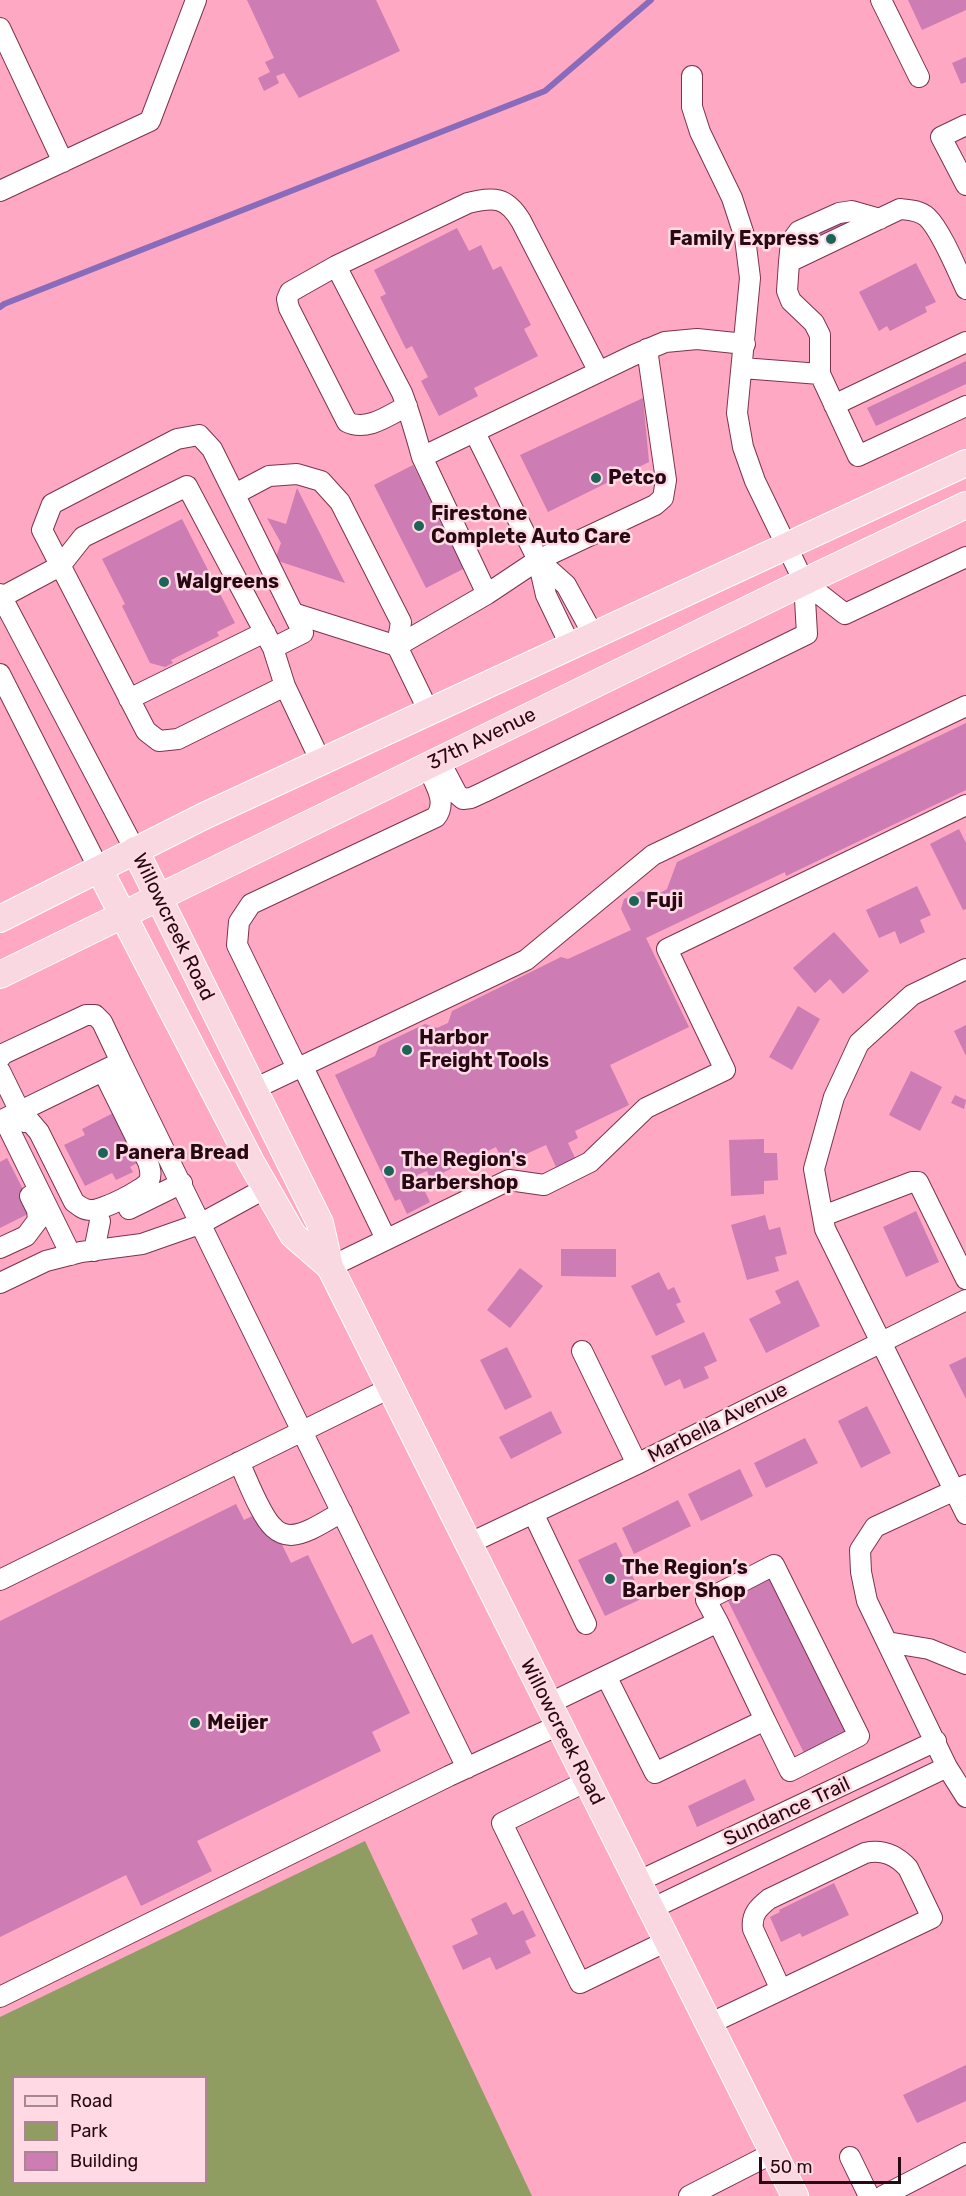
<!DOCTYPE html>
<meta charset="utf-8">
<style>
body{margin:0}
#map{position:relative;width:966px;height:2196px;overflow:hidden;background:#fea8c3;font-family:Rubik,sans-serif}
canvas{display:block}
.legend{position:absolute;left:12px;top:2076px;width:195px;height:108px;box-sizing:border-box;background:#ffdae4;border:2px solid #a98691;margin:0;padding:8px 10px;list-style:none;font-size:18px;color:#270914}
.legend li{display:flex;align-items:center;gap:12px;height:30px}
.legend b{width:30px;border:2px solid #a98691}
.scale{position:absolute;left:759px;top:2157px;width:142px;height:27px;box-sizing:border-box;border:3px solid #270914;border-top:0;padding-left:8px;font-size:18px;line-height:21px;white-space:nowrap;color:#270914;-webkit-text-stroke:4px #ffdae4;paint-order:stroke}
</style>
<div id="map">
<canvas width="966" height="2196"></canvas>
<ul class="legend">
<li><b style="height:8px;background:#f9d8e2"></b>Road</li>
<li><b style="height:16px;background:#8f9d63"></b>Park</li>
<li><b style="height:16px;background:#cd7cb4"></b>Building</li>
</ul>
<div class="scale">50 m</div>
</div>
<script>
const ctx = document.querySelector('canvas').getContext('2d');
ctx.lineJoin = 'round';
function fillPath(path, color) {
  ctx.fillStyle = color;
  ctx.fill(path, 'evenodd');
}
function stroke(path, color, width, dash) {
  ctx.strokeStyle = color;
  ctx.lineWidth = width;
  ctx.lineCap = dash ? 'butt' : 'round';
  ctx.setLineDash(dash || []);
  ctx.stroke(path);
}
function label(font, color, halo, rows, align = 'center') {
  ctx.font = font + ' Rubik,sans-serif';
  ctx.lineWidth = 5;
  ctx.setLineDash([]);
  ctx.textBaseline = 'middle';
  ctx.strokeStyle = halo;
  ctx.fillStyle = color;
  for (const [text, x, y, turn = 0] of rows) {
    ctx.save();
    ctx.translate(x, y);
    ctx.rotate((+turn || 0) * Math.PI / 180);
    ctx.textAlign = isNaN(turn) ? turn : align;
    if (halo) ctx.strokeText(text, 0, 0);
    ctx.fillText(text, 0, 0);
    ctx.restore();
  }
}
fillPath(new Path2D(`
 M365,1841L532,2196H0V2017ZM14,2078H206V2182H14Z`), '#8f9d63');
stroke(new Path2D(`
 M0,307L4,304L545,91L651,0`), '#896bbc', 6);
fillPath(new Path2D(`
 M247,0H376L400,51L299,98L284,73L276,76L279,83L264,91L258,78L270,72L265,62L274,58Z
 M908,0H966V10L922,30Z
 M966,57V82L961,84L952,63Z
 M845,219L855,240L818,258L807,237Z
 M457,228L469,251L481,245L493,270L501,266L531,325L524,329L538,356L474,388L478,396L439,416L421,381L428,377L412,346L406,349L380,297L386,294L374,270Z
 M916,263L936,302L925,307L927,312L890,331L887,326L879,331L859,292Z
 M966,361V384L876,426L867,408Z
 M643,398L649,462L548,512L520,455Z
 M413,465L465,568L426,588L374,485Z
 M297,488L345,583L275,560L281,543L267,518L286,524Z
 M182,519L235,623L217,632L219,636L171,660L173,663L165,667L150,663L122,606L125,604L102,559Z
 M966,723V790L786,876L785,872L646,938L689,1027L610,1065L629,1105L575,1131L578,1138L568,1143L575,1158L556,1167L546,1145L504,1164L496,1147L430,1179L427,1171L417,1175L430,1202L407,1214L400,1199L395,1201L335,1075L375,1056L379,1046L425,1024L437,1028L448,1023L452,1011L561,957L568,959L631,930L621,909L624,899L641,891L655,896L667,889L677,862Z
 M959,829L966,843V909L963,910L930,844Z
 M917,886L931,915L920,920L925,932L900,944L895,931L879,938L866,910Z
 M834,932L869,971L843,994L830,979L815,993L793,968Z
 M798,1006L820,1019L792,1070L769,1057Z
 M966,1025V1056L954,1031Z
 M911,1071L942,1087L920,1131L889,1115Z
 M955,1095L966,1100L964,1109L951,1103Z
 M117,1111L142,1160L130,1167L133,1172L116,1180L112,1173L85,1186L64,1145L85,1135L82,1129Z
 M764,1139V1153H777L778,1180L764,1181V1194L731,1196L729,1140Z
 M7,1158L34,1211L0,1228V1162Z
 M916,1211L939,1262L906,1277L883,1227Z
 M765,1215L769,1230L780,1227L787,1254L775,1257L779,1271L747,1280L731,1225Z
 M561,1249H616V1277L561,1276Z
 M520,1268L543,1286L510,1328L487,1310Z
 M659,1272L668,1290L674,1287L681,1302L676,1304L685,1322L656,1336L631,1286Z
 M798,1280L820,1326L766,1353L749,1319L781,1303L775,1291Z
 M704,1332L717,1361L704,1367L709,1378L684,1389L680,1379L665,1386L651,1356Z
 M507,1347L532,1397L505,1410L480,1360Z
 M966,1357V1399L949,1365Z
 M867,1406L891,1453L861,1468L838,1421Z
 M551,1411L562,1433L511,1459L499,1437Z
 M805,1438L818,1463L766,1488L754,1463Z
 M740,1469L753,1496L701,1521L688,1494Z
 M678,1500L691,1526L634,1554L622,1528Z
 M236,1504L244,1520L265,1510L291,1563L308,1555L352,1644L372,1634L410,1713L372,1732L381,1751L197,1841L212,1871L141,1906L126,1875L0,1937V1621Z
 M616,1542L643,1598L605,1616L578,1560Z
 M772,1578L850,1732L805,1755L728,1601Z
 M745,1779L755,1800L697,1827L688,1806Z
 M834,1883L849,1915L802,1937L800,1933L781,1942L770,1917L780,1912L779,1910Z
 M506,1902L513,1915L523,1910L536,1936L525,1941L531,1953L496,1970L490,1957L463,1970L452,1946L478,1934L471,1919Z
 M966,2065V2101L917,2123L903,2095Z`), '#cd7cb4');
const minor = new Path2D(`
 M881,0L919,77
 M0,28L63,162
 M692,76V107L700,132L732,198L745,238L750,278L737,413L743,447L755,481L804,582L845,614L966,557
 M966,125L941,137L966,185
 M0,191L150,121L196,0
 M789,262L791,242L799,231L839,213L852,211L880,219
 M336,266L468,203C494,197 506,196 521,221L599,372
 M742,368L820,374L858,456L966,406
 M820,374V335L814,323L791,301L787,291L789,262L900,209C909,210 919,210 927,217C941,230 957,270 966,289
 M834,405L966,342
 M407,406C389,415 367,432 347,422L289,308L287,299L290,292L336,266L402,393C410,414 416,435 422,457L634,355L665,342L697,339L745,344
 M475,433L538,560
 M235,494L269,476L297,474L321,481L340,502L401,622L397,646
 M0,594L135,850
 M487,594L538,560L655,505L663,498L666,480L647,349
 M2,597L60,566L83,537L187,486L273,648L285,686L321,762
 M293,613L397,646L429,712
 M397,646L487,594L422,457
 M571,647L546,595L538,560L566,585L594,636
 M273,648L303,633L212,449L199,435L177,439L52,504L42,530L146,731L159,741L178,739L285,686
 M0,674L99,869
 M129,699L265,632
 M439,760L457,794L463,799L471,798L484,792L807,634L804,582
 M966,969L912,995L859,1043L834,1097L814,1169L825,1229L966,1514
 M0,1058L3,1054L86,1015H95L102,1022L121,1062
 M302,1065L386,1239
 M297,1068L237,945L239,922L251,904L436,817C448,801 434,783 427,766
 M0,1071L25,1122
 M254,1089L526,960L653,855L966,706
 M21,1111L39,1132L74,1202C79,1206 84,1210 91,1210C101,1211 144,1190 149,1181C152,1174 150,1169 148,1162L103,1071
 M4,1119L71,1255
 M0,1121L121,1062L467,1768
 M129,1209L182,1183
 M823,1216L912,1182H918L966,1279
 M0,1248L26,1236L38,1220L37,1210L30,1196
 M94,1251L100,1221
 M330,1267L509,1180L544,1185L590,1162L646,1108L725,1070L667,949L966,805
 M0,1283L46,1261L81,1252L142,1244L202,1223L266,1188
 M582,1351L637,1464
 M239,1462C247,1479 261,1517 274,1528C278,1532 285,1535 291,1535C308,1534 327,1520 342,1512
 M966,1485L875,1527L860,1550L861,1572L867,1601L947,1767L966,1797
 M533,1513L586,1624
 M468,1544L637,1464L966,1300
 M0,1580L390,1388
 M718,1622L706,1600L774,1565L859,1736L790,1771L765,1720
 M887,1642L929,1649L966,1664
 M548,1704L718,1622L765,1720L655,1773L606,1676
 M587,1781L502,1823L580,1983L667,1941
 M637,1882L936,1741
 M651,1909L947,1767
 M0,1997L449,1776L559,1725
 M709,2024L932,1918L908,1868C896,1855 883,1849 865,1853L769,1899C759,1907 751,1914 753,1929L781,1990
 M850,2157L869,2196
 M689,2196L773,2153
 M883,2196L966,2153`);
const major = new Path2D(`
 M135,850L320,1223L330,1267L795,2196
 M99,869L251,1162L293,1235L330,1267
 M0,919L204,816L966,463
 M0,975L804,582L966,505`);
stroke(minor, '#7d334e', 22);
stroke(major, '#fff', 28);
stroke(minor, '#fff', 20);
stroke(major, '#f9d8e2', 26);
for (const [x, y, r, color] of [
 [831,239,6,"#1d6458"],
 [596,478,6,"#1d6458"],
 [419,526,6,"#1d6458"],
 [164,582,6,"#1d6458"],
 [634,901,6,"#1d6458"],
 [407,1050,6,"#1d6458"],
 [103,1153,6,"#1d6458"],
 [389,1171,6,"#1d6458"],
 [610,1579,6,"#1d6458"],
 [195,1723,6,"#1d6458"]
]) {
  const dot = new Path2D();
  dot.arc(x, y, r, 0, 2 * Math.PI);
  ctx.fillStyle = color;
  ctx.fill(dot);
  stroke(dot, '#ffdae4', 2);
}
label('bold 20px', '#270914', '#ffdae4', [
 ["Family Express",819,239,"right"],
 ["Petco",608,478],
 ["Firestone",431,514],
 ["Complete Auto Care",431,537],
 ["Walgreens",176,582],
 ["Fuji",646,901],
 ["Harbor",419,1038],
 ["Freight Tools",419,1061],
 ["Panera Bread",115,1153],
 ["The Region's",401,1160],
 ["Barbershop",401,1183],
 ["The Region’s",622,1568],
 ["Barber Shop",622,1591],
 ["Meijer",207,1723]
], 'left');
label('20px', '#270914', '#ffdae4', [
 ["37th Avenue",482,739,-26],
 ["Willowcreek Road",173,927,64],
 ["Marbella Avenue",718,1423,-27],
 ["Willowcreek Road",562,1732,63],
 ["Sundance Trail",787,1812,-25]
]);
</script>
